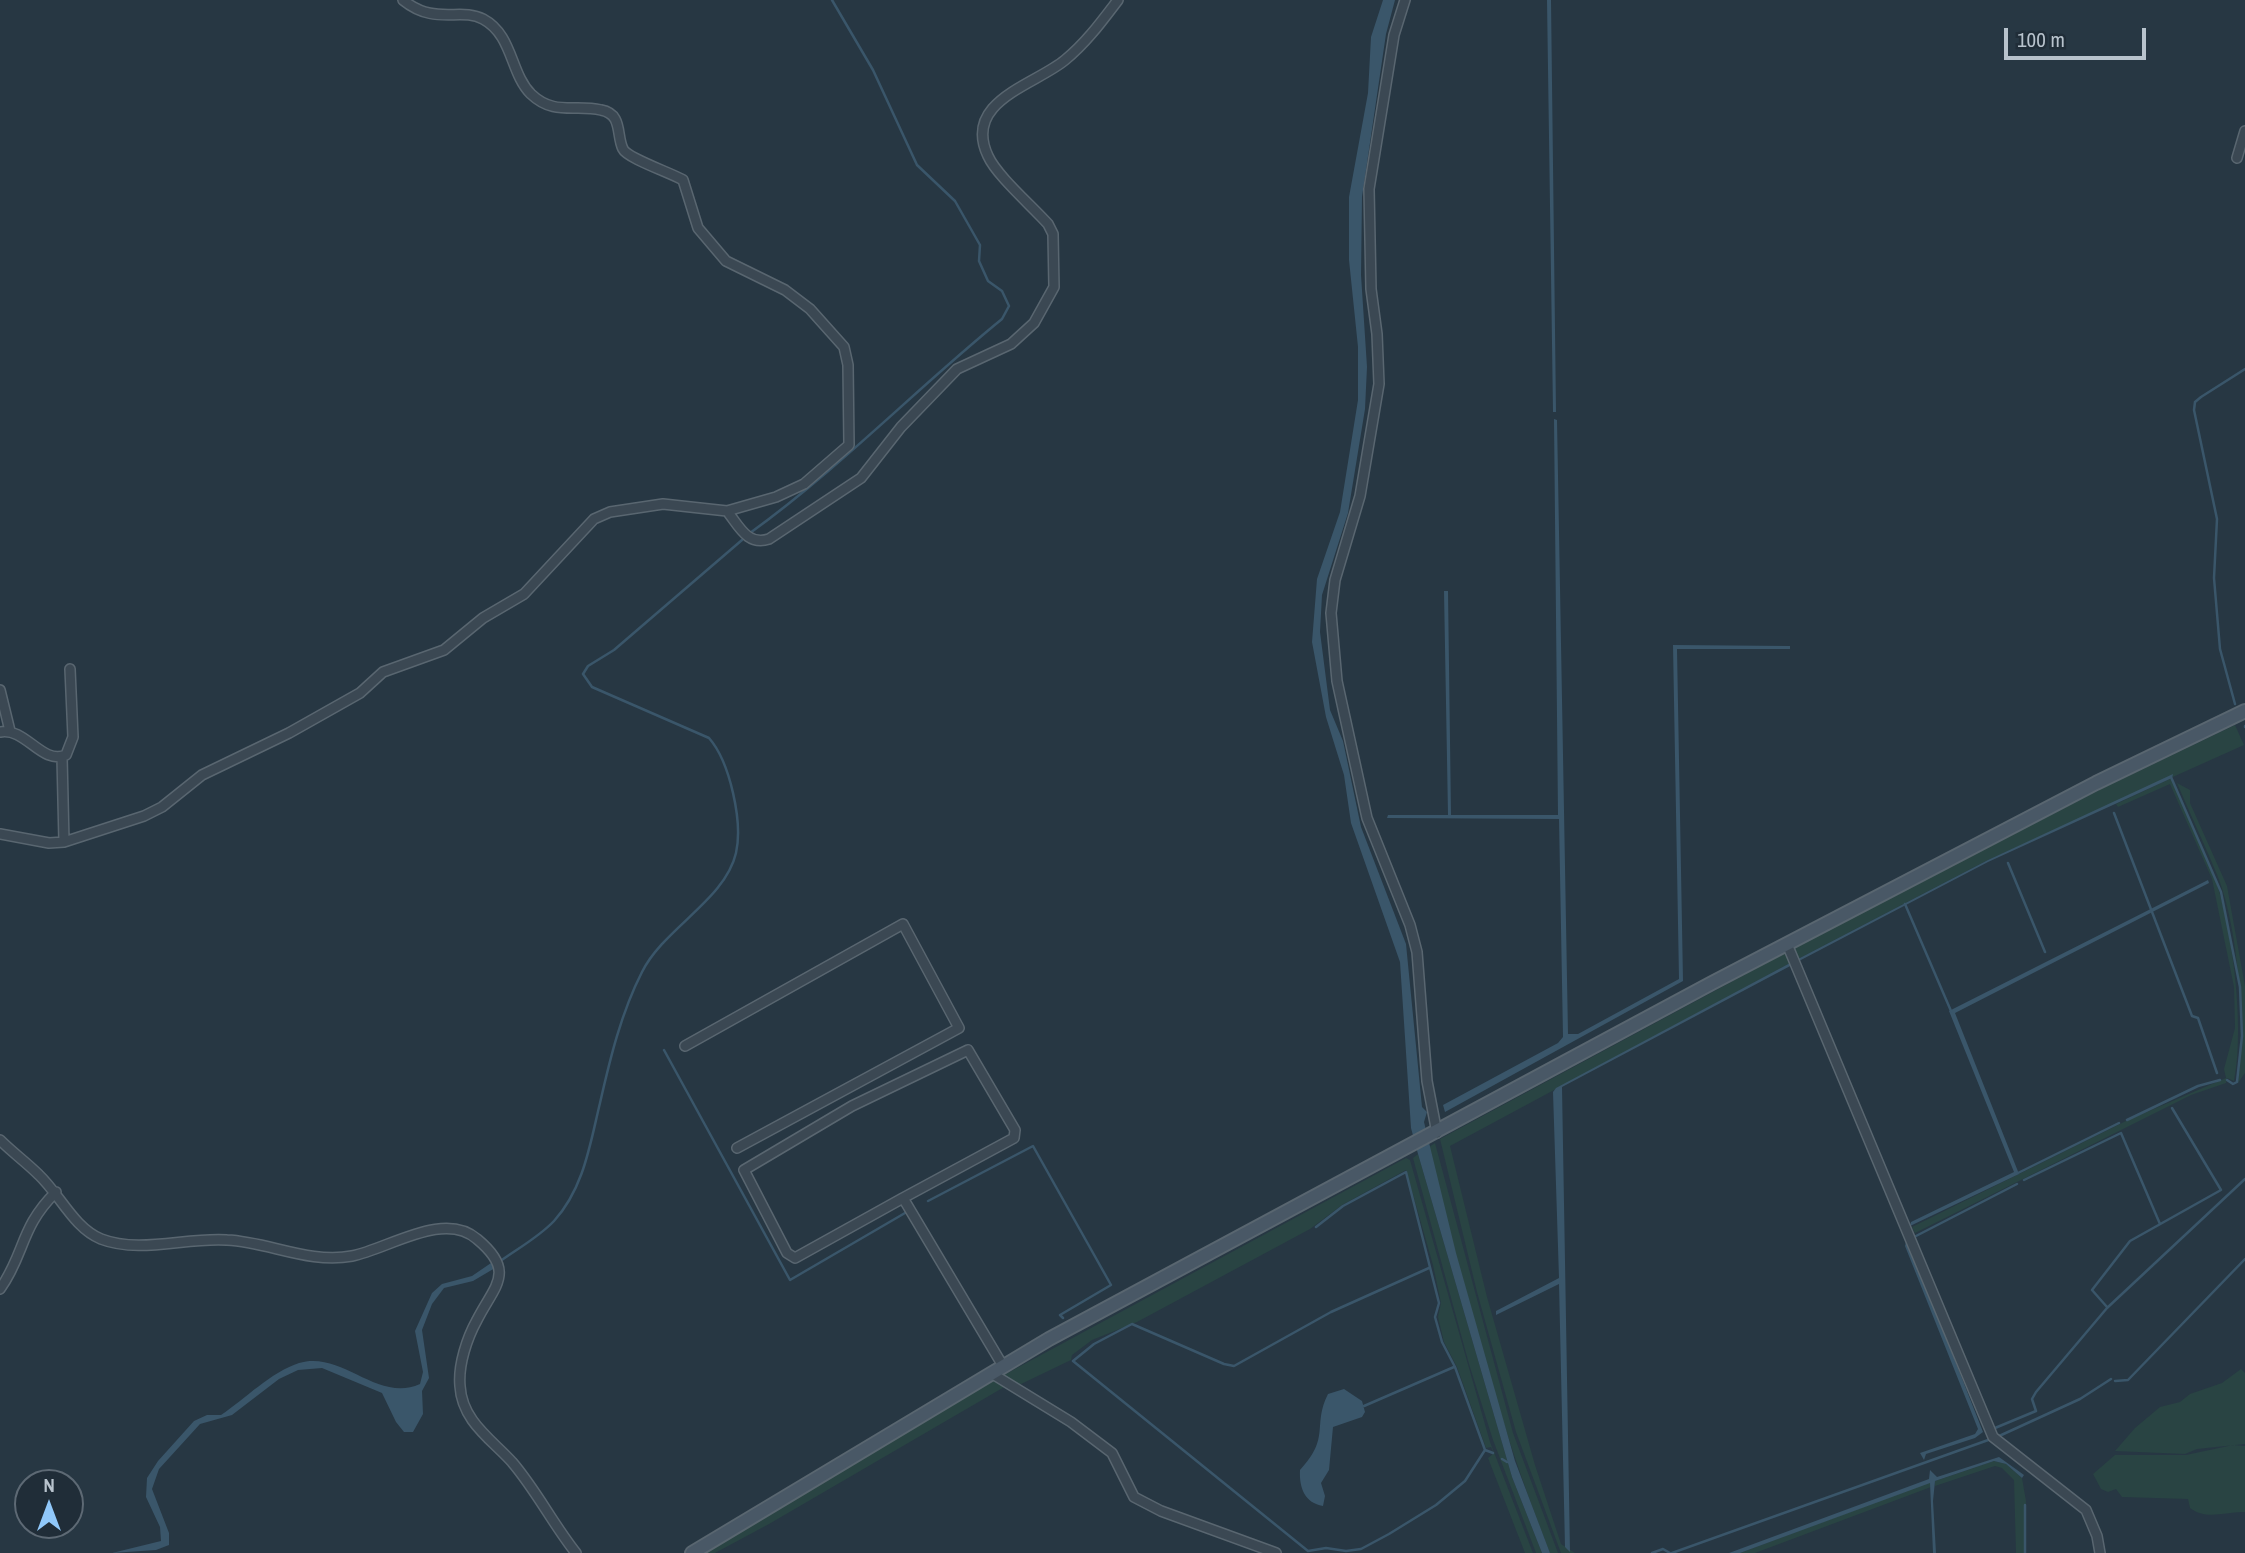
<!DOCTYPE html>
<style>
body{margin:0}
#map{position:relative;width:2245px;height:1553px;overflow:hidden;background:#273743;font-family:"Archivo Narrow",sans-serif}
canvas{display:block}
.north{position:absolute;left:14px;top:1469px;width:70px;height:70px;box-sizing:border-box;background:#202d38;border:2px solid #5d6974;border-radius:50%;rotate:0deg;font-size:19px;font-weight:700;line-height:28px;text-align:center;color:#b8c3cd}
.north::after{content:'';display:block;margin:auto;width:24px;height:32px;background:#90c8fa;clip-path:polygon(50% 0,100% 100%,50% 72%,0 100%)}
.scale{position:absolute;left:2004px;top:28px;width:142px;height:32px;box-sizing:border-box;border:4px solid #b8c3cd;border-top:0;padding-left:9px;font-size:21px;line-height:24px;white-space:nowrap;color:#b8c3cd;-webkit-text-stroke:5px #202d38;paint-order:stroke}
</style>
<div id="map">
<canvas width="2245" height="1553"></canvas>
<div class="north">N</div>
<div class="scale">100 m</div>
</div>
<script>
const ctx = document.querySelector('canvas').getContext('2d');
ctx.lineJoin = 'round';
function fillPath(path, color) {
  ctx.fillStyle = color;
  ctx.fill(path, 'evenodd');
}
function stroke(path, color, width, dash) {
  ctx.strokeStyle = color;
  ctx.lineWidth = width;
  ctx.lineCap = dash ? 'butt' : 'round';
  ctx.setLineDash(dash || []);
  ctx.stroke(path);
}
fillPath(new Path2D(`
 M2235,725L2244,745L1988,860L1798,959L1794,948L2103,788Z
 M2172,778C2186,811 2202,843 2214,876C2233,926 2245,1030 2234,1081L2227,1078L2226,1083L2191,1095L1915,1233L1912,1227L2126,1121L2226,1078L2224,1069L2235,1028L2234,987L2212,879L2170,784L2118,807L2116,804Z
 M2177,783L2190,790V803L2227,886L2245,986V1073L2238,1083C2245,1026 2239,931 2218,877C2205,845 2190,814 2177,783Z
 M1785,953L1792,962L1450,1146L1487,1297L1535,1465L1561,1544L1575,1553H1561L1516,1432L1477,1292L1440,1139Z
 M1435,1143L1513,1433L1558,1553H1550C1498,1423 1462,1284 1429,1147Z
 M1418,1154L1512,1477L1542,1553H1536L1493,1440L1469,1364L1413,1158Z
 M1406,1158L1410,1160L1490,1442L1533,1553H1525L1488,1458L1494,1453L1491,1447L1486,1448L1457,1367L1444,1342L1438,1317L1441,1303L1433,1265L1406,1170L1342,1205L1310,1229L1137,1322L1092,1340L1072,1355L1071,1360L1019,1385L1005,1378L1004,1375Z
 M2241,1369L2245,1373V1444L2197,1449L2185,1454L2115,1451L2135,1428L2160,1407L2180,1402L2190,1394L2222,1383Z
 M993,1381L1006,1386L769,1524L715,1553H701Z
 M2233,1445L2245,1446V1512C2226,1511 2207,1521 2190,1508L2188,1499L2122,1497L2116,1489L2108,1492L2101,1489L2093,1474L2115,1455H2186Z
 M1994,1461L2006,1464L2022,1478L2026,1501L2024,1553H2016L2014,1480L2002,1468L1995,1466L1935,1486V1481Z
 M1930,1482L1931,1487L1755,1553H1740Z`), '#294443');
fillPath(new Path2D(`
 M1383,0H1395L1386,34L1362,197L1361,275L1367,367L1365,409L1348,513L1322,595L1320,632L1330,710L1343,741L1361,827L1406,944L1422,1107L1427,1112L1424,1122L1456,1253L1515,1461L1550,1553H1542L1512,1477L1418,1154L1411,1128L1400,962L1351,823L1344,775L1326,717L1312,642L1317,579L1340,512L1358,400V347L1349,260V197L1368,93L1371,37Z
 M1547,0H1551L1556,412H1553Z
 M1554,419L1557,420L1568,1034H1578L1679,979L1673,645L1790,646V649H1677L1683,981L1445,1112L1443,1105L1558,1043L1563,1037L1559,819L1387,818L1388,815H1448L1444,591H1448L1451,815H1558Z
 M2173,774L2172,778L1988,862L1799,961L1798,959L1988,860Z
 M2208,880L2209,883L1955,1013L2019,1174L1910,1226L1911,1222L2014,1172L1949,1011Z
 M1792,962L1794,964L1562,1087L1570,1552L1565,1547L1559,1284L1496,1315V1311L1559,1278L1553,1092L1556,1088Z
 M1907,1238L1983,1432L1975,1438L1926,1454L1924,1460L1920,1453L1975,1434L1978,1429L1905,1246Z
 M491,1263L495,1268L473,1281L444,1288L432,1304L422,1330L429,1378L422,1391L423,1414L413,1432H404L396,1422L382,1393L322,1368L298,1370L279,1379L232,1415L200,1424L159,1469L152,1489L169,1533V1545L156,1550L112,1553L161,1541L160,1527L146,1497L147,1478L158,1461L194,1421L207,1415H221C245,1399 271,1372 299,1363C342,1350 377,1403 420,1384L423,1372L415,1331L432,1293L442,1284L472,1276Z
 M1344,1389L1362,1401L1365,1412L1362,1417L1333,1427L1329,1470L1321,1483L1325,1496L1323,1506C1305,1503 1299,1488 1300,1470C1331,1437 1312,1426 1328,1394Z
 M1999,1457L2024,1475L2022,1478L2006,1464L1994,1461L1935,1481L1933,1501L1936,1553H1933L1930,1483L1740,1553H1729L1929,1479L1930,1470L1937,1477Z`), '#3a566a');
stroke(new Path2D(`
 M750,533C840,468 917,388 1002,319L1009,306L1002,291L988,281L979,261L980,245L955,201L917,165L873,70L832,0
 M2235,704L2220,649L2214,578L2217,519L2194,410L2195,402L2201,397L2245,369
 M2245,726V727
 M2171,777L2221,892L2240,987L2242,1036L2237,1082L2233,1084L2227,1080
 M2114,813L2192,1016L2198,1018L2217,1073
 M2008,863L2045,952
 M1905,904L1951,1011
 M664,1050L790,1280L905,1213
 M2127,1120L2198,1086L2220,1080
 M2018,1173L2119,1123
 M2024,1180L2121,1133L2160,1224
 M928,1201L1033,1146L1111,1285L1060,1315L1063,1318
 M1316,1227L1343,1206L1406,1172L1439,1303L1435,1317L1442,1342L1455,1367L1485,1450
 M1916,1236L2017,1184
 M499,1262C517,1249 539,1237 554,1221C584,1188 590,1144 600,1103C610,1059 621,1013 642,972C664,928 725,900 736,853C743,822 730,762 709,738L592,687L583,674L588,666L614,650L742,540
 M1429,1268L1331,1312L1234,1366L1224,1364L1132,1324L1094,1344L1073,1361L1308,1551L1326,1548L1346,1551L1361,1549L1389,1534L1436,1505L1465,1481L1485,1450L1493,1453
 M2107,1307L2092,1290L2130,1241L2221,1190L2172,1108
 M2115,1381L2128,1380L2245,1259
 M1364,1406L1454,1367
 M1995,1428L2036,1411L2032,1399L2036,1392L2107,1308L2245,1179
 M1997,1437L2080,1399L2111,1379
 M1502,1459L1507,1462
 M2025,1505V1553
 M1652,1553L1663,1549L1670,1553
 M1672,1553L1991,1439`), '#3a566a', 2.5);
const minor = new Path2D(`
 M1405,0L1394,35L1369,189L1371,289L1377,334L1379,384L1360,496L1335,580L1331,613L1337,681L1367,818L1410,925L1417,952L1427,1081L1437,1133
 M2237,158L2245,131
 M727,511C739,526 747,546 769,539L861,478L901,427L957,369L1011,344L1034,323L1054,287L1053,234L1048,224C1032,206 997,176 988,156C962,101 1035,85 1065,60C1086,43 1102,21 1118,0
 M0,690L10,731
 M0,732C26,727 41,765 66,755L73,737L70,669
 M62,757L64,842
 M0,834L49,843L64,842L144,816L162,807L202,775L289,733L360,693L383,672L444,650L483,618L524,594L594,519L610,512L663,504L727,511L776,497L804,484L849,445L848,365L844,347L810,309L785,290L726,261L698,228L683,180C671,173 627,158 623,149C616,135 623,114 601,110C575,104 554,116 531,94C510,73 513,35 483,19C460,7 435,26 403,0
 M1787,944L1993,1437L2086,1510L2097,1536L2100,1553
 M685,1046L903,924L959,1028L737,1148
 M0,1140C12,1152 27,1163 39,1175C60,1195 74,1228 101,1239C140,1254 186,1237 227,1240C269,1242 309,1264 352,1256C388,1249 444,1210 477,1239C517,1272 494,1286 477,1320C467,1338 458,1365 460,1386C462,1421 491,1439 512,1462C536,1490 553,1524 576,1553
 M903,1198L1014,1138L1015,1130L968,1050L852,1106L744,1170L787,1253L795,1258L903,1198L1003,1366
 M0,1289C25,1254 20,1227 56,1192
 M991,1373L1071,1422L1112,1453L1134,1497L1161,1511L1276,1553`);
const secondary = new Path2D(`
 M692,1553L1049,1339L1712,983L2096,783L2245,711`);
stroke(minor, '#596670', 12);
stroke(secondary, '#596670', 16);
stroke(minor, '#3b4853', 9);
stroke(secondary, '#495866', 12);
</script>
